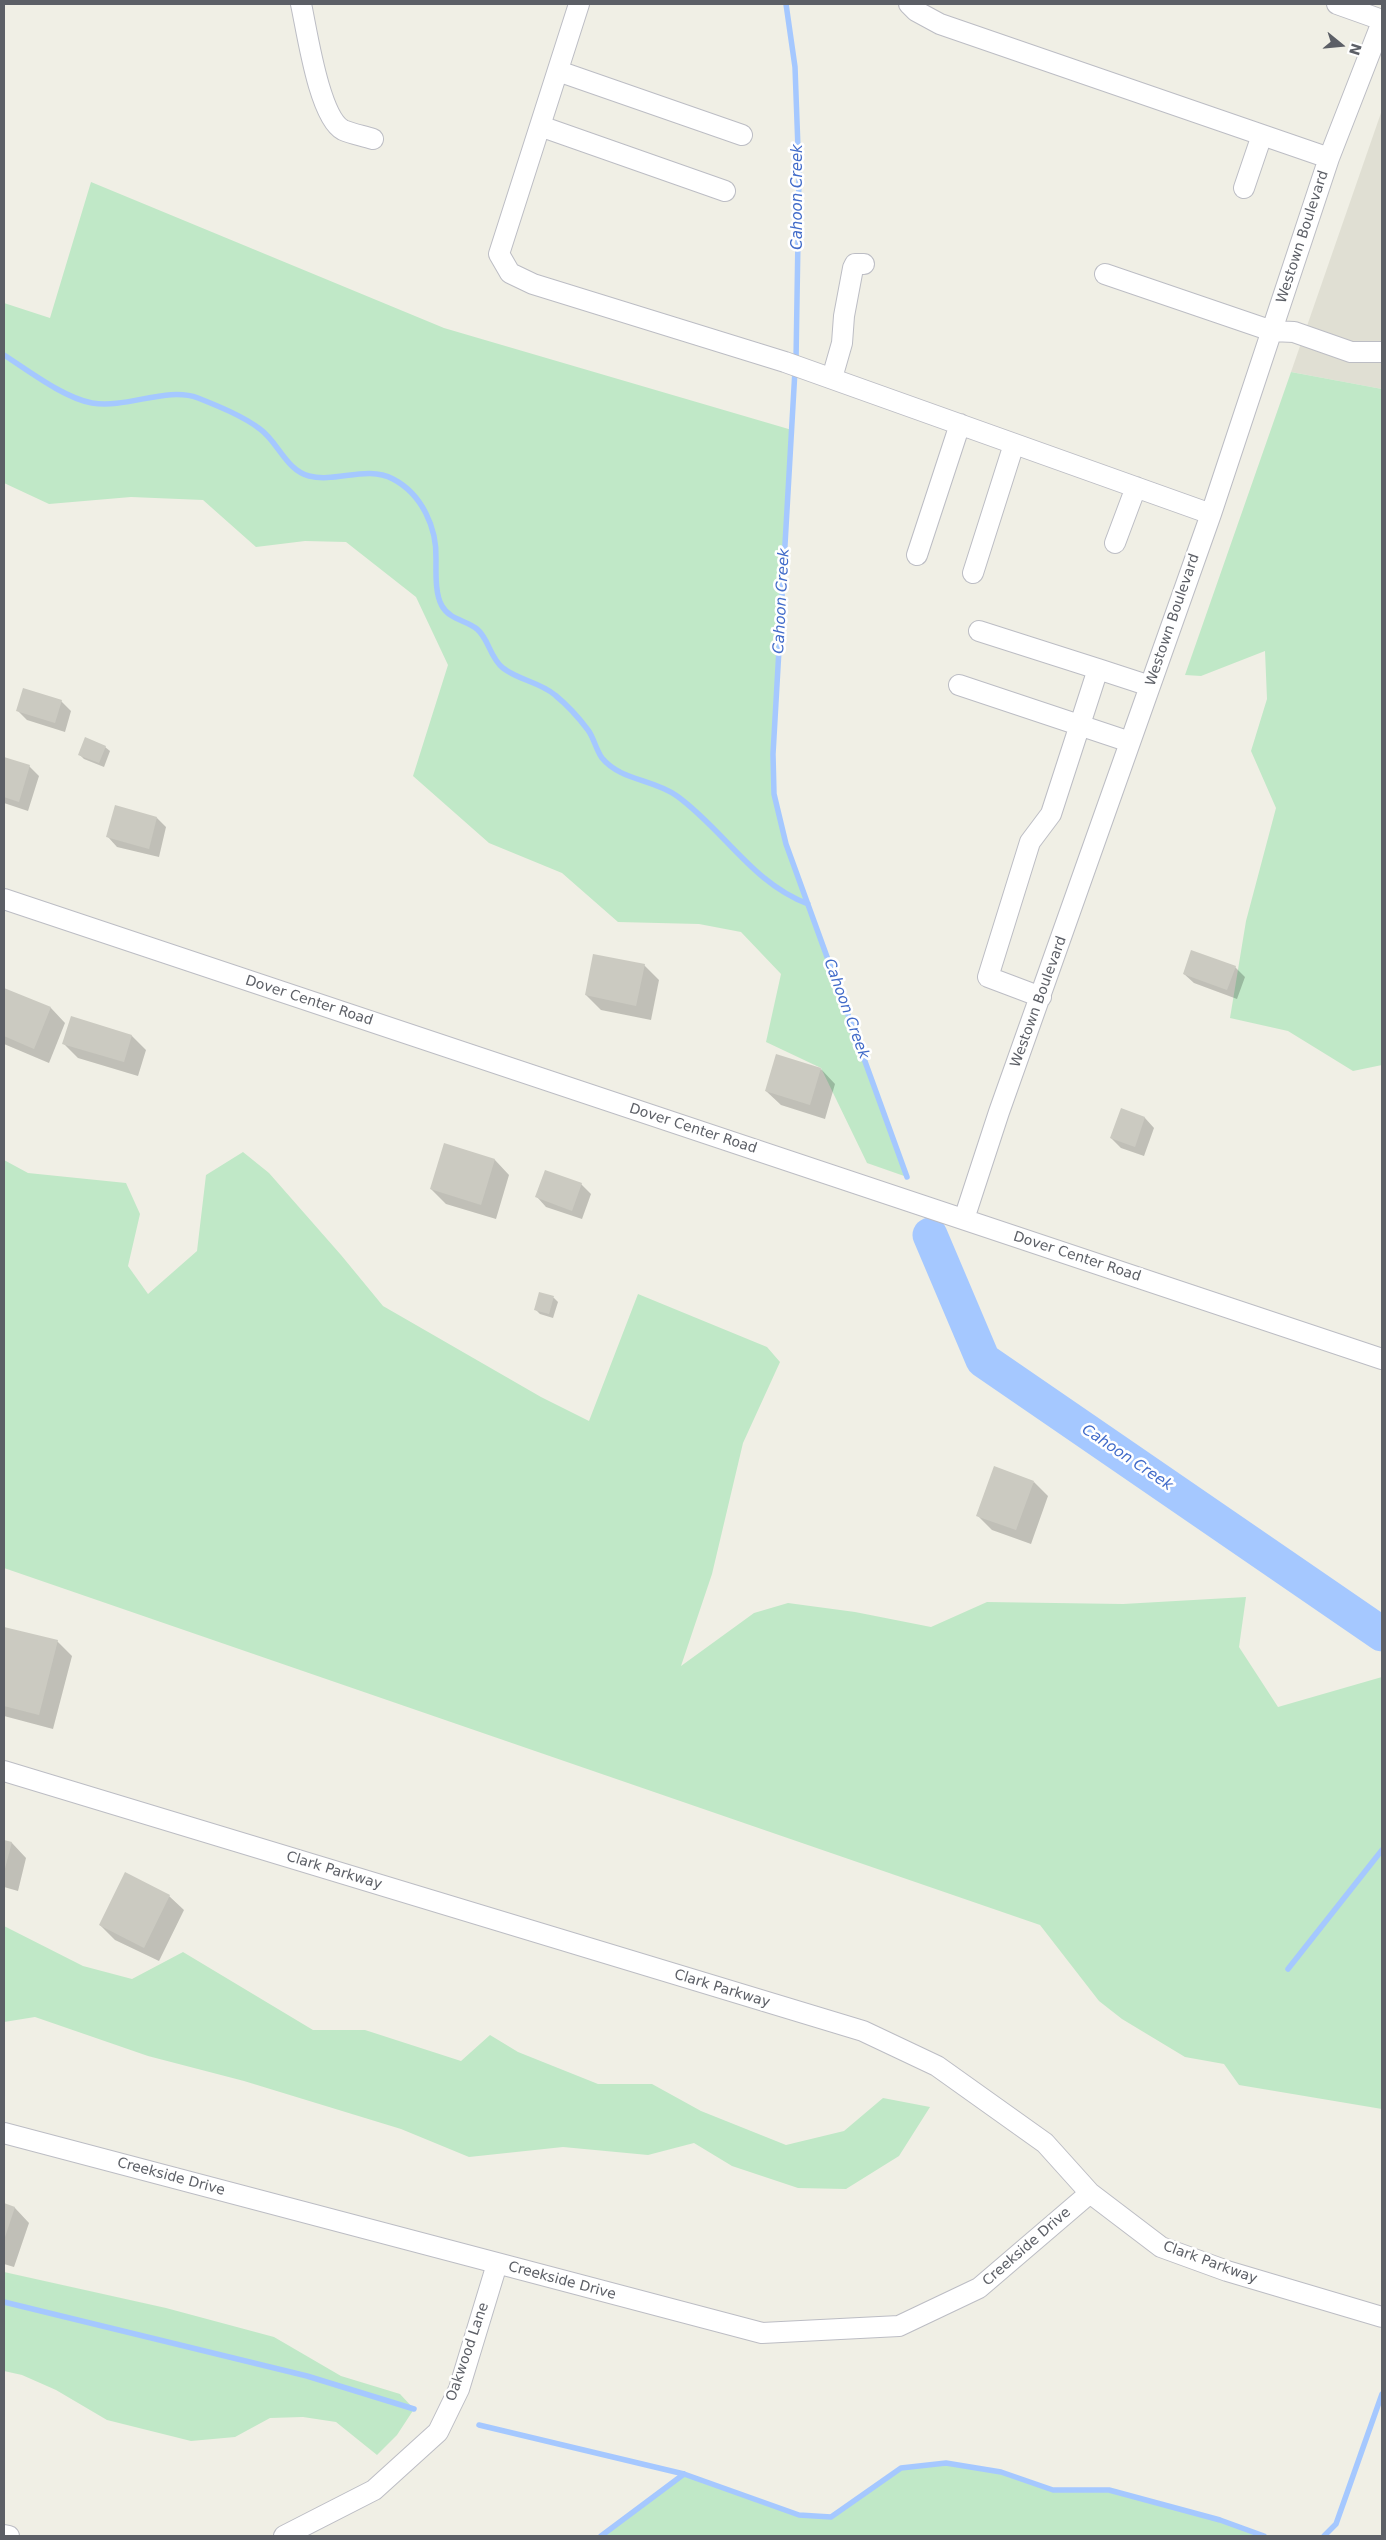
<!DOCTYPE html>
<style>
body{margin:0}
#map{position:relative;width:1386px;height:2540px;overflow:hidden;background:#f0efe5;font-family:"DejaVu Sans",sans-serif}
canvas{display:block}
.frame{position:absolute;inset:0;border:5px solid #5c5f66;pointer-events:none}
.north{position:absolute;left:1316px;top:20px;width:50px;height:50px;-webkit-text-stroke:4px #fff;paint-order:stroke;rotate:107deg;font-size:14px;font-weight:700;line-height:20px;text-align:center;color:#5c5f66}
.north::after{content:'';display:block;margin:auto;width:18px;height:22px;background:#5c5f66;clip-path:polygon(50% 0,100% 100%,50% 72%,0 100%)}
</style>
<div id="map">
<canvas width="1386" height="2540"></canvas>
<div class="frame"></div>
<div class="north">N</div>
</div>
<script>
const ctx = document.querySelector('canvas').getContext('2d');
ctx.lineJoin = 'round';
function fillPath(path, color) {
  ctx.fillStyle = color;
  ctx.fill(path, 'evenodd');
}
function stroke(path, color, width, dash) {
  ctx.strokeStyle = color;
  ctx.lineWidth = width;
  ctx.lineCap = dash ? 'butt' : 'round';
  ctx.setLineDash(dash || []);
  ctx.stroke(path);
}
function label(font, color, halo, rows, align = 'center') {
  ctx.font = font + ' "DejaVu Sans",sans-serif';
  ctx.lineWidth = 5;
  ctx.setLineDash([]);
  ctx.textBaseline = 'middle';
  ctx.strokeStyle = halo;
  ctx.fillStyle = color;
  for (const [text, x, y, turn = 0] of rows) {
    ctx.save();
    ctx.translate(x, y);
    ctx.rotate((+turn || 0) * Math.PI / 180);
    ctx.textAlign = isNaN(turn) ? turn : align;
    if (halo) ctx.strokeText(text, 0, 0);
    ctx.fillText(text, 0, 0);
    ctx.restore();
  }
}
fillPath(new Path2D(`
 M1382,110V389L1291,372Z`), '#e0dfd3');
fillPath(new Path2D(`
 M91,182L444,328L792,430L773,754L774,794L786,844L907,1177L867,1163L821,1068L766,1042L781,974L741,932L699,924L618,922L562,873L489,843L413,776L448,665L416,597L346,542L305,541L256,547L203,500L131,497L49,504L4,483V303L50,318Z
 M1291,372L1382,389V1065L1353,1071L1288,1031L1230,1018L1246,921L1276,808L1251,751L1267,699L1265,651L1201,676L1185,675Z
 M243,1152L269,1173L341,1255L383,1306L541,1397L589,1421L638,1294L767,1347L780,1362L743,1443L712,1574L681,1666L754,1613L788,1603L855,1612L931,1627L987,1602L1123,1604L1246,1597L1239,1647L1278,1707L1382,1677V2109L1239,2085L1224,2064L1185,2057L1122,2019L1099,2001L1040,1925L4,1568V1160L28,1173L126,1183L140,1214L128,1266L148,1294L197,1251L206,1175Z
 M4,1926L83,1966L132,1979L183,1952L313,2030H365L461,2061L490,2035L518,2052L598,2084H652L701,2111L786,2145L844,2131L883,2098L930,2107L899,2156L846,2189L798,2188L732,2166L694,2143L648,2155L563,2147L469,2157L401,2129L244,2081L148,2056L35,2017L4,2022Z
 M4,2272L166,2308L274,2337L341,2376L400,2394L414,2409L397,2435L377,2455L336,2422L303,2417L270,2418L235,2437L191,2441L107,2420L56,2390L22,2375L4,2371Z
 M946,2463L1001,2472L1053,2490H1109L1220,2520L1264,2536H601L684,2474L799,2515L831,2517L902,2468Z`), '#c0e8c7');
fillPath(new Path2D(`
 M61,701L71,711L65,732L27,720L18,711Z
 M105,747L110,751L104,767L84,759L79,754Z
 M4,758L29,766L39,776L28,811L4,803Z
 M157,818L166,827L159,857L117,847L108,837Z
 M644,965L659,980L651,1020L601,1010L586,995Z
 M1235,967L1245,977L1237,999L1194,983L1184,974Z
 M4,989L51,1008L65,1023L49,1063L4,1044Z
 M132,1036L146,1050L138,1076L78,1058L63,1043Z
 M821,1069L835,1084L825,1119L781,1105L766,1091Z
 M1121,1110L1145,1118L1154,1128L1144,1156L1121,1148L1111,1138Z
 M444,1145L495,1160L509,1175L496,1219L446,1204L431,1189Z
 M581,1184L591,1194L582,1219L546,1207L537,1197Z
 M540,1293L554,1298L558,1302L553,1318L540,1314L535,1309Z
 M1034,1482L1048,1496L1031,1544L992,1530L977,1515Z
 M4,1628L57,1641L72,1656L53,1729L4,1716Z
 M4,1841L12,1843L26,1858L18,1891L4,1887Z
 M169,1896L184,1910L159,1961L115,1940L100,1925Z
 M4,2205L15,2208L29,2223L14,2267L4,2264Z`), '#0003');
stroke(new Path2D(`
 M786,4L795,67L799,176L796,361
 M4,355C29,371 64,398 92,403C127,409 167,386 198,398C218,406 243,416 260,429C278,442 286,470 309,476C336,483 367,465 393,479C422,494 437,528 436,559C436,573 435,594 442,606C450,620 466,620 477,629C489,639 490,658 503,668C518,680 540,682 555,695C566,704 579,718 588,730C594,738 596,750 602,758C621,781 654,779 677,796C724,830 752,883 808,904
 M795,370L773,754L774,794L786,844L907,1177
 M1288,1969L1382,1850
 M4,2302L307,2376L414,2409
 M479,2425L684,2474L799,2515L831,2517L901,2468L946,2463L1001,2472L1053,2490H1109L1220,2520L1264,2536
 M601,2536L684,2474
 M1324,2536L1336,2524L1382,2394`), '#a5c8ff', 5.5);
stroke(new Path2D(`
 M930,1235L983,1360L1382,1634`), '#a5c8ff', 35);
fillPath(new Path2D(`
 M23,688L62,700L55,723L16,711Z
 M85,737L106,746L99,763L78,755Z
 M4,757L30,765L19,802L4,797Z
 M115,805L157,817L149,849L106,837Z
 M1191,950L1236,966L1227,990L1183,974Z
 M593,954L645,964L636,1006L585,995Z
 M4,988L51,1007L34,1049L4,1036Z
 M71,1016L132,1035L124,1062L62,1044Z
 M776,1054L821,1068L810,1105L765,1091Z
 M1121,1108L1145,1117L1135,1147L1110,1138Z
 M444,1143L495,1159L481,1205L430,1189Z
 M545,1170L582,1183L572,1211L535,1197Z
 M539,1292L554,1296L549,1314L534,1310Z
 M994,1466L1034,1481L1016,1530L976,1516Z
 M4,1627L58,1640L39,1715L4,1706Z
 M4,1840L12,1842L4,1872Z
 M125,1872L170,1895L144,1948L99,1925Z
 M4,2203L15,2207L4,2240Z`), '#cbcac1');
const minor = new Path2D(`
 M301,4C307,31 319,117 343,130C352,134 364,136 373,139
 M579,4L499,254L510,273L533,284L785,362L1211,514
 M909,4L916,11L940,24L1329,158
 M1337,4L1382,20
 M558,71L742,135
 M540,126L725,191
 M1244,188L1262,135
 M1105,274L1272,331L1294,332L1351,352H1382
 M832,378L842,343L844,316L853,268L855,264H864
 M1115,543L1136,487
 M917,555L960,424
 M973,573L1014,444
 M979,631L1098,669
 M959,685L1130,742
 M4,899L1382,1359
 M1041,997L988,977L1030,842L1051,814L1098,669L1150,686
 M964,1219L999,1112L1211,514L1329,158L1382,22
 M4,1771L863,2031L937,2066L1045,2143L1090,2193L1161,2247L1227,2271L1382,2317
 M4,2133L762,2333L899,2326L979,2288L1090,2193
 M4,2535L9,2536
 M284,2536L374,2490L438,2432L459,2389L497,2264`);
stroke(minor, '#bcbdc4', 22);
stroke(minor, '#fff', 20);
label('14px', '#5c5f66', '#fff', [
 ["Westown Boulevard",1303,237,-72],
 ["Westown Boulevard",1173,620,-71],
 ["Dover Center Road",309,1001,18],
 ["Westown Boulevard",1039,1002,-70],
 ["Dover Center Road",693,1129,18],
 ["Dover Center Road",1077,1257,18],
 ["Clark Parkway",334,1871,17],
 ["Clark Parkway",722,1989,17],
 ["Creekside Drive",171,2177,15],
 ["Creekside Drive",1027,2247,-41],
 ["Clark Parkway",1210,2263,20],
 ["Creekside Drive",562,2281,15],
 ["Oakwood Lane",468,2352,-71]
]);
label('italic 15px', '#416bc9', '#fff', [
 ["Cahoon Creek",798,197,-90],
 ["Cahoon Creek",782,601,-87],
 ["Cahoon Creek",846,1009,70],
 ["Cahoon Creek",1127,1458,34]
]);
</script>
